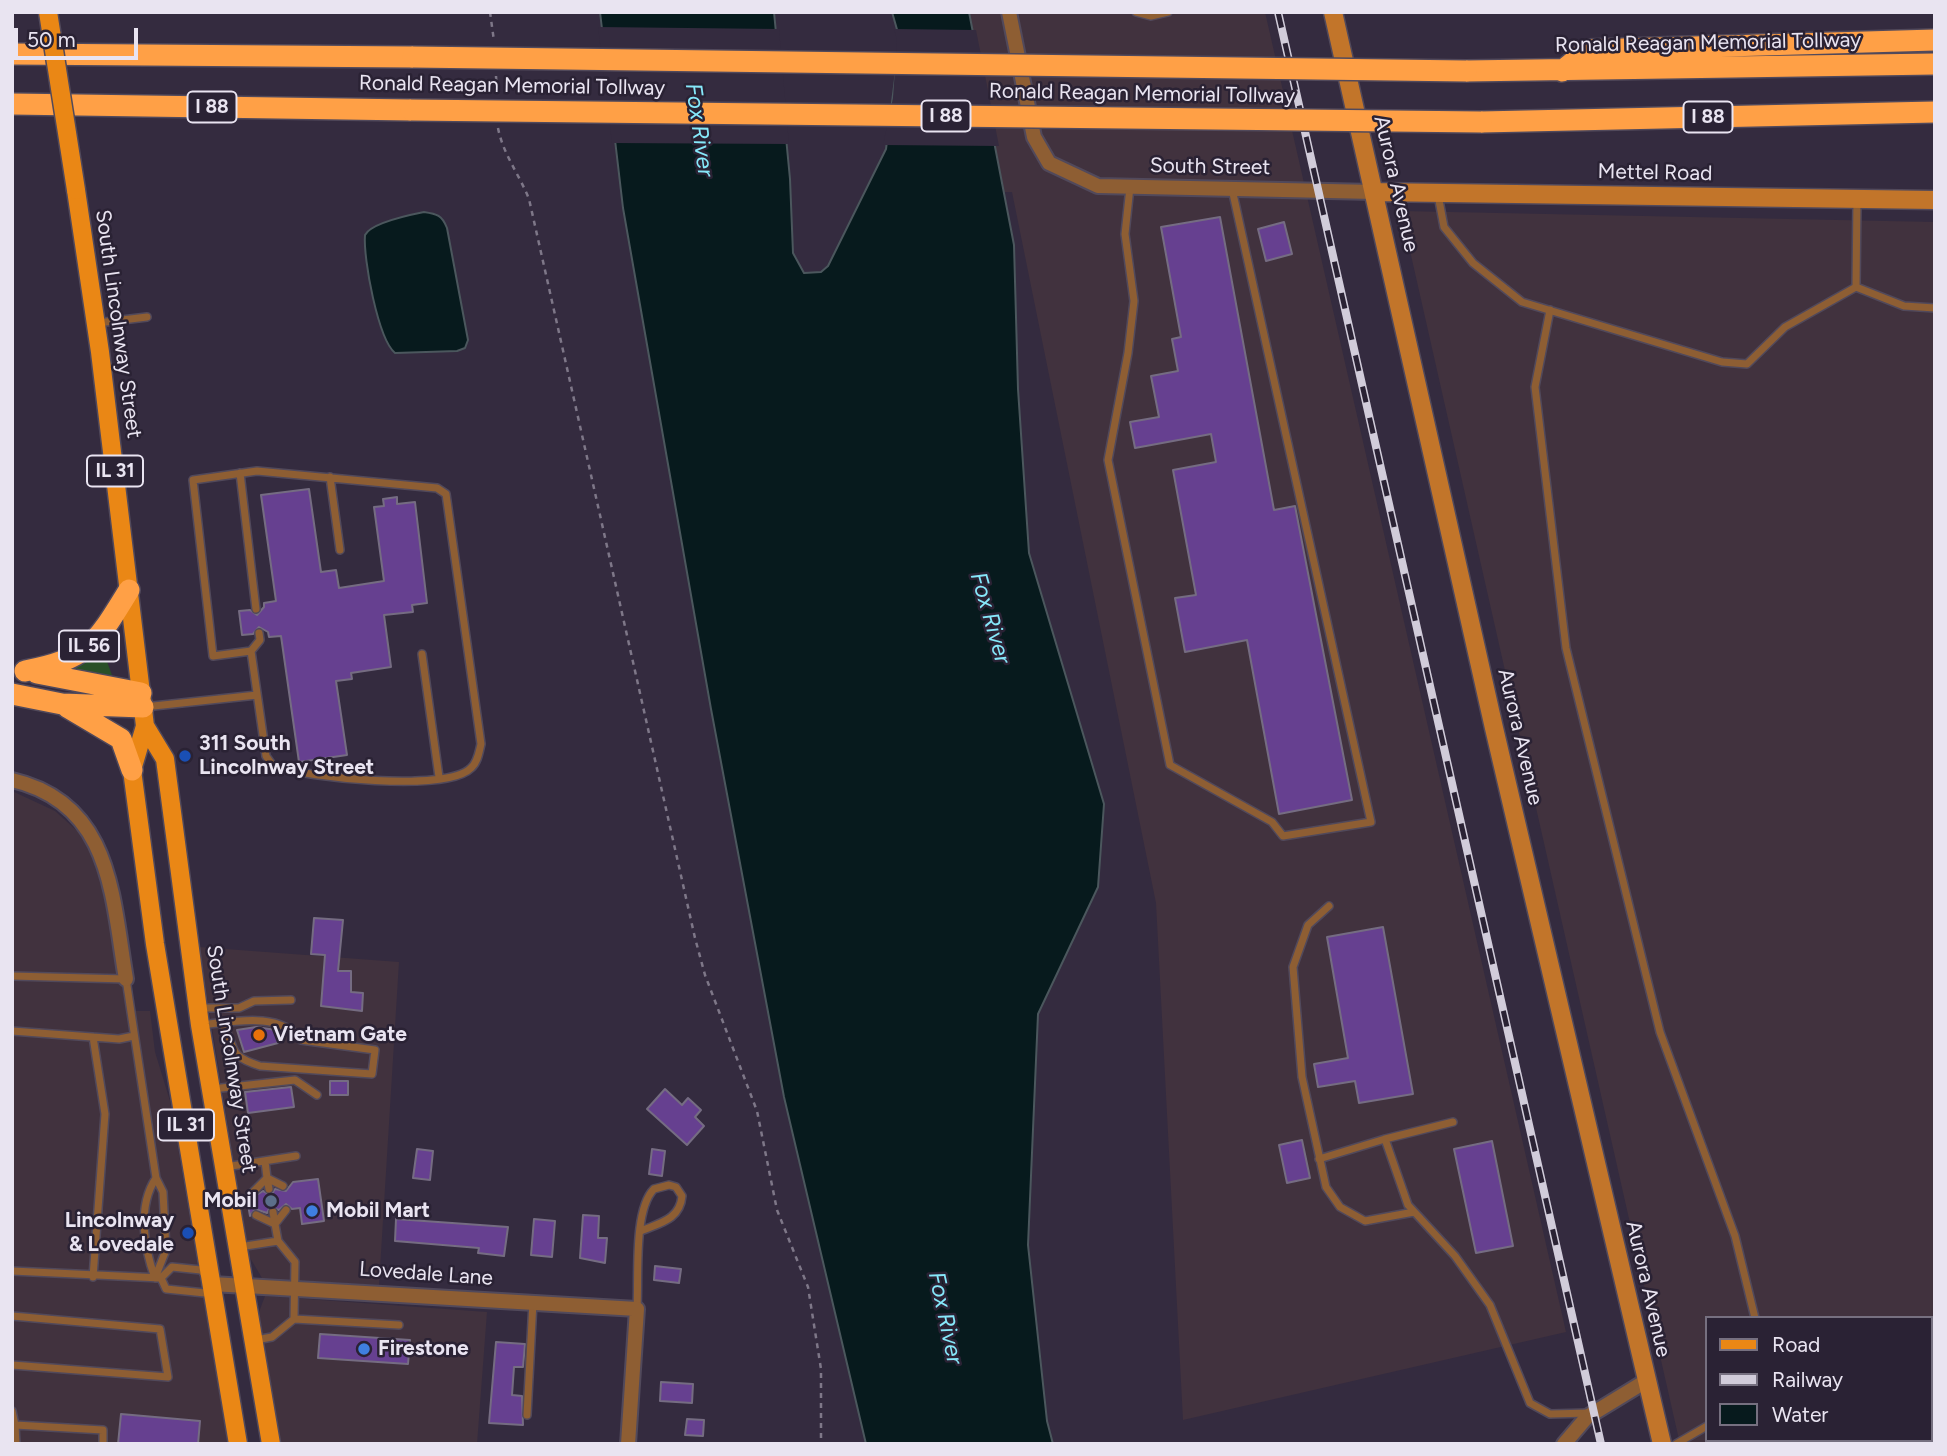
<!DOCTYPE html>
<style>
body{margin:0}
#map{position:relative;width:1947px;height:1456px;overflow:hidden;background:#342b3f;font-family:Figtree,sans-serif}
canvas{display:block}
.frame{position:absolute;inset:0;border:14px solid #e9e4f1;pointer-events:none}
.legend{position:absolute;left:1705px;top:1316px;width:228px;height:126px;box-sizing:border-box;background:#2a2234;border:2px solid #767080;margin:0;padding:9px 12px;list-style:none;font-size:21px;color:#e9e4f1}
.legend li{display:flex;align-items:center;gap:14px;height:35px}
.legend b{width:35px;border:2px solid #767080}
.scale{position:absolute;left:14px;top:28px;width:124px;height:32px;box-sizing:border-box;border:4px solid #e9e4f1;border-top:0;padding-left:9px;font-size:21px;line-height:24px;white-space:nowrap;color:#e9e4f1;-webkit-text-stroke:5px #2a2234;paint-order:stroke}
</style>
<div id="map">
<canvas width="1947" height="1456"></canvas>
<div class="frame"></div>
<ul class="legend">
<li><b style="height:9px;background:#ea8715"></b>Road</li>
<li><b style="height:9px;background:#d1ccda"></b>Railway</li>
<li><b style="height:19px;background:#071a1d"></b>Water</li>
</ul>
<div class="scale">50 m</div>
</div>
<script>
const ctx = document.querySelector('canvas').getContext('2d');
ctx.lineJoin = 'round';
function fillPath(path, color) {
  ctx.fillStyle = color;
  ctx.fill(path, 'evenodd');
}
function stroke(path, color, width, dash) {
  ctx.strokeStyle = color;
  ctx.lineWidth = width;
  ctx.lineCap = dash ? 'butt' : 'round';
  ctx.setLineDash(dash || []);
  ctx.stroke(path);
}
function label(font, color, halo, rows, align = 'center') {
  ctx.font = font + ' Figtree,sans-serif';
  ctx.lineWidth = 5;
  ctx.setLineDash([]);
  ctx.textBaseline = 'middle';
  ctx.strokeStyle = halo;
  ctx.fillStyle = color;
  for (const [text, x, y, turn = 0] of rows) {
    ctx.save();
    ctx.translate(x, y);
    ctx.rotate((+turn || 0) * Math.PI / 180);
    ctx.textAlign = isNaN(turn) ? turn : align;
    if (halo) ctx.strokeText(text, 0, 0);
    ctx.fillText(text, 0, 0);
    ctx.restore();
  }
}
fillPath(new Path2D(`
 M969,12H1265L1566,1332L1183,1420L1156,903L1012,192H1004Z
 M1401,211L1935,222V1444H1680ZM1707,1318H1931V1440H1707Z
 M12,791L55,811L84,837L101,874L127,1011H150L155,1052L170,1101L228,1444H12Z
 M199,947L399,962L379,1285L262,1278L249,1256Z
 M265,1296L487,1312L477,1444H281L259,1312Z`), '#41323e');
fillPath(new Path2D(`
 M101,645L113,678L60,673Z`), '#295028');
const water = new Path2D(`
 M600,12H774L790,179L793,253L804,273L821,272L828,266L886,149L900,40L892,12H969L1014,245L1018,389L1029,553L1104,804L1098,887L1038,1014L1028,1245L1047,1421L1053,1444H866L784,1097L711,709L623,208Z
 M424,212C437,214 442,215 447,228L468,340L465,348L457,351L395,353C378,339 363,258 365,235C371,223 409,215 424,212Z`);
fillPath(water, '#071a1d');
stroke(water, '#4b575d', 2);
fillPath(new Path2D(`
 M598,27L779,29L789,144L612,143Z
 M894,29L976,30L999,146L883,145L893,98L897,40Z`), '#342b3f');
const building = new Path2D(`
 M1220,217L1274,510L1295,506L1352,800L1279,814L1247,640L1185,652L1175,598L1196,595L1173,470L1216,462L1211,434L1135,448L1130,422L1159,417L1151,376L1178,371L1172,339L1181,337L1161,227Z
 M1284,222L1292,254L1266,261L1258,229Z
 M309,489L321,572L336,570L339,588L384,581L374,507L384,506L383,499L397,497V504L415,502L427,603L412,605L413,612L384,615L391,667L351,673L352,679L336,681L347,755L299,762L281,636L269,637L268,632L259,627L253,634L242,635L239,611L250,610L257,615L264,607V603L276,601L261,495Z
 M314,918L343,920L338,971H351V992L363,993L362,1011L321,1006L325,955L311,954Z
 M1383,927L1413,1094L1359,1103L1355,1081L1318,1087L1314,1064L1348,1058L1327,937Z
 M256,1027L276,1030L278,1043L244,1052L237,1030Z
 M330,1081H348V1095H330Z
 M291,1087L294,1107L248,1113L245,1092Z
 M665,1089L682,1105L688,1098L701,1110L695,1117L704,1126L687,1145L647,1109Z
 M1302,1140L1310,1178L1287,1183L1279,1145Z
 M1492,1141L1513,1246L1476,1253L1454,1149Z
 M417,1149L433,1151L430,1180L413,1178Z
 M652,1149L665,1151L662,1176L649,1174Z
 M318,1179L324,1221L302,1224L300,1208L292,1209L286,1204L279,1210L270,1207L267,1213L255,1209L250,1216L246,1193L252,1198L263,1191L271,1195L275,1189L286,1191L293,1182Z
 M583,1215L599,1216L598,1238H607L605,1263L580,1258Z
 M396,1219L508,1227L504,1256L478,1253L479,1248L395,1241Z
 M534,1219L555,1221L552,1257L531,1255Z
 M655,1266L681,1269L679,1283L654,1280Z
 M320,1334L410,1340L408,1364L318,1358Z
 M496,1342L525,1344L523,1367H514L512,1395L522,1396L523,1425L489,1423Z
 M661,1382L693,1384L692,1403L660,1401Z
 M121,1414L200,1421L198,1444H118Z
 M687,1419L704,1420L703,1436L685,1435Z`);
fillPath(building, '#664090');
stroke(building, '#756c82', 2);
const lane = new Path2D(`
 M1136,12L1151,16L1168,12
 M1130,187L1125,234L1134,301L1128,353L1108,460L1170,765L1272,822L1283,836L1371,822L1232,189
 M1438,195L1444,227L1473,263L1522,302L1722,362L1747,364L1785,327L1856,287
 M1856,287L1857,199
 M1856,287L1904,306L1935,308
 M1550,310L1535,387L1566,648L1660,1032L1735,1236L1755,1318
 M97,323L147,317
 M240,473L256,609
 M330,477L340,550
 M251,651L213,656L193,480L257,471L437,488L446,494L481,744C479,752 478,762 471,768C446,793 306,777 273,766L266,756L251,651L260,640L259,633
 M422,654L439,777
 M144,707L257,695
 M1329,906L1308,925L1293,967L1302,1077L1326,1187L1340,1207L1365,1221L1414,1212
 M12,976L126,979L156,1178L163,1192L166,1250L155,1278
 M198,1008H239L254,1001L291,1000
 M201,1025C233,1022 279,1011 301,1040L375,1050L372,1074L260,1066C226,1055 238,1050 222,1023
 M12,1031L119,1039L134,1036
 M93,1037L105,1114L93,1277
 M212,1089L295,1080L317,1095
 M1453,1122L1385,1139L1408,1205L1455,1256L1490,1305L1530,1403L1550,1414L1590,1413
 M1319,1159L1385,1139
 M265,1161L267,1178L283,1186
 M225,1167L296,1156
 M267,1178L269,1189
 M253,1192L267,1178
 M286,1210L275,1224L278,1241L295,1262L294,1319L399,1325
 M273,1212L275,1224
 M256,1215L275,1224
 M239,1247L278,1241
 M12,1271L161,1278L172,1267L201,1270L205,1275
 M155,1278C144,1248 137,1206 156,1178
 M161,1278L166,1289L205,1293L210,1287
 M637,1308C639,1278 633,1210 654,1189L669,1185L676,1187L682,1196C680,1220 659,1223 641,1231
 M12,1316L160,1329L168,1377L12,1365
 M256,1340L272,1337L294,1319
 M12,1411L15,1425
 M527,1415L533,1302
 M16,1444L15,1425L103,1430V1444
 M1676,1444L1707,1426`);
const street = new Path2D(`
 M1009,12L1034,137L1049,163L1098,186L1375,192
 M12,780C112,803 112,897 126,979
 M212,1284L637,1309L628,1444
 M1564,1444L1587,1417L1646,1381`);
const secondary = new Path2D(`
 M1333,12L1494,728L1662,1444
 M1375,192L1935,200`);
const primary = new Path2D(`
 M76,190L100,352L145,726L132,770L155,944L238,1444
 M145,726L165,759L200,1025L271,1444`);
const highway = new Path2D(`
 M12,54L413,57
 M1466,71L1935,64
 M1562,71L1588,50L1935,40
 M12,104L411,110
 M1481,122L1935,112
 M25,671C89,659 97,642 129,590
 M37,673L141,693
 M12,694L62,704L143,707
 M67,707L121,739L132,770`);
stroke(lane, '#51495b', 10);
stroke(street, '#51495b', 18);
stroke(secondary, '#51495b', 21);
stroke(primary, '#51495b', 21);
stroke(highway, '#51495b', 24);
stroke(new Path2D(`
 M490,12L494,41
 M496,76L497,94
 M498,128C503,154 519,174 529,199L695,938L705,975L757,1111L777,1210L808,1287L821,1369V1444`), '#7e7788', 2.5, [5, 5]);
stroke(lane, '#8e5e33', 7);
stroke(street, '#8e5e33', 14);
stroke(secondary, '#c2752a', 18);
stroke(primary, '#ea8715', 18);
stroke(highway, '#ffa046', 21);
const rail = new Path2D(`
 M1278,12L1601,1444`);
stroke(rail, '#d1ccda', 8);
stroke(rail, '#2a2234', 5, [16]);
const primaryBridge = new Path2D(`
 M48,12L76,190`);
const highwayBridge = new Path2D(`
 M413,57L1466,71
 M411,110L1481,122`);
stroke(primaryBridge, '#51495b', 21, []);
stroke(highwayBridge, '#51495b', 24, []);
stroke(primaryBridge, '#ea8715', 18);
stroke(highwayBridge, '#ffa046', 21);
for (const [x, y, r, color] of [
 [185,756,7,"#1a4fb4"],
 [259,1035,7,"#e8710a"],
 [271,1201,7,"#5c6f8a"],
 [312,1211,7,"#3f7fe0"],
 [188,1233,7,"#1a4fb4"],
 [364,1349,7,"#3f7fe0"]
]) {
  const dot = new Path2D();
  dot.arc(x, y, r, 0, 2 * Math.PI);
  ctx.fillStyle = color;
  ctx.fill(dot);
  stroke(dot, '#2a2234', 2.5);
}
for (const [x, y, w] of [
 [212,107,49],
 [946,116,49],
 [1708,117,49],
 [115,471,56],
 [89,646,60],
 [186,1125,56]
]) {
  const box = new Path2D();
  box.roundRect(x - w / 2, y - 15.5, w, 31, 5);
  ctx.fillStyle = '#2a2234';
  ctx.fill(box);
  stroke(box, '#e9e4f1', 2);
}
label('bold 19px', '#e9e4f1', null, [
 ["I 88",212,107],
 ["I 88",946,116],
 ["I 88",1708,117],
 ["IL 31",115,471],
 ["IL 56",89,646],
 ["IL 31",186,1125]
]);
label('21px', '#e9e4f1', '#2a2234', [
 ["Ronald Reagan Memorial Tollway",1708,43,-1],
 ["Ronald Reagan Memorial Tollway",512,86,1],
 ["Ronald Reagan Memorial Tollway",1142,94,1],
 ["South Street",1210,167,1],
 ["Mettel Road",1655,173,1],
 ["Aurora Avenue",1396,184,77],
 ["South Lincolnway Street",118,324,82],
 ["Aurora Avenue",1520,737,77],
 ["South Lincolnway Street",231,1059,81],
 ["Lovedale Lane",426,1274,4],
 ["Aurora Avenue",1648,1289,77]
]);
label('bold 21px', '#e9e4f1', '#2a2234', [
 ["311 South",199,744],
 ["Lincolnway Street",199,768],
 ["Vietnam Gate",273,1035],
 ["Mobil",257,1201,"right"],
 ["Mobil Mart",326,1211],
 ["Lincolnway",174,1221,"right"],
 ["& Lovedale",174,1245,"right"],
 ["Firestone",378,1349]
], 'left');
label('italic 23px', '#86e8fa', '#2a2234', [
 ["Fox River",699,130,82],
 ["Fox River",990,618,74],
 ["Fox River",945,1318,78]
]);
</script>
